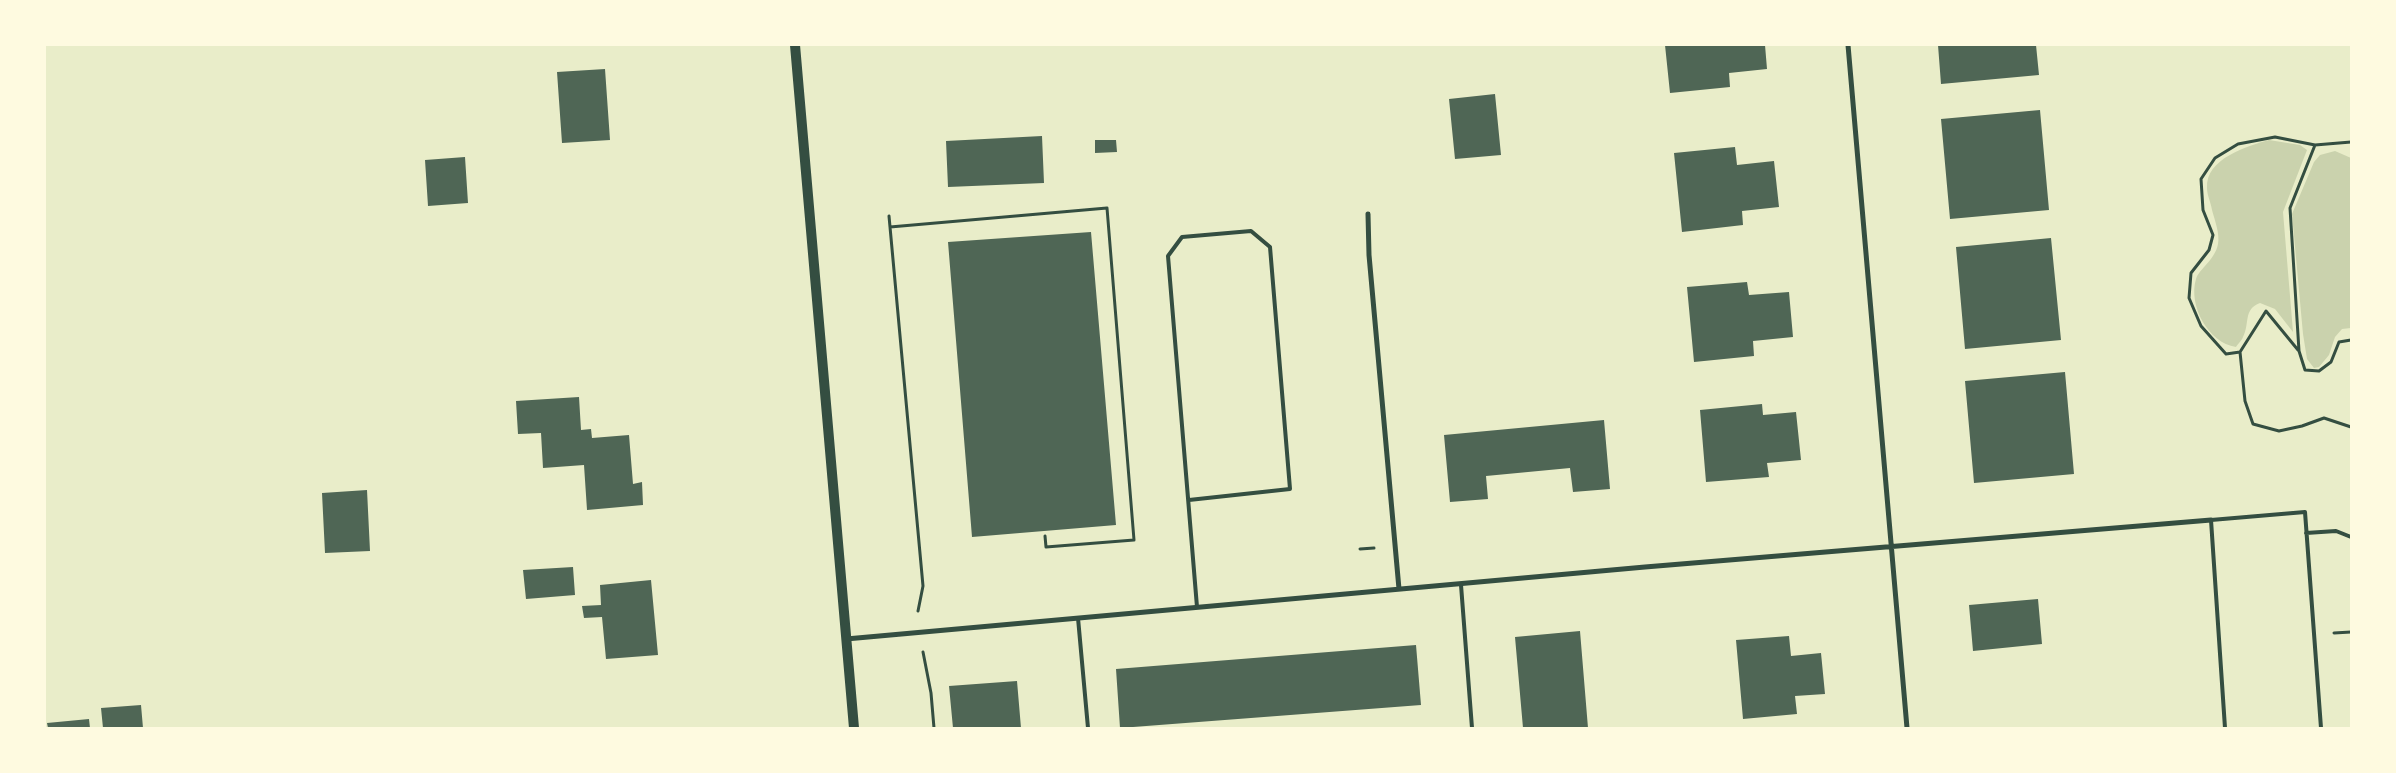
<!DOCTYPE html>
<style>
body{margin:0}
#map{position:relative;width:2396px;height:773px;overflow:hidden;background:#e9edc9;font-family:Lora,serif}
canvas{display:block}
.frame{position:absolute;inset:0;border:46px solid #fefae0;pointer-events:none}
</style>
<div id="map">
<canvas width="2396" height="773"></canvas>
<div class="frame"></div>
</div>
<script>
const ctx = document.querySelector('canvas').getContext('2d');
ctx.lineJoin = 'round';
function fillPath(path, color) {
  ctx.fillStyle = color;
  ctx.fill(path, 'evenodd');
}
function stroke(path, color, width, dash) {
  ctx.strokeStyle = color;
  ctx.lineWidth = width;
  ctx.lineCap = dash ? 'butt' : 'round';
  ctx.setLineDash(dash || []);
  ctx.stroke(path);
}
fillPath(new Path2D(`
 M2269,140L2300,145L2307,150L2283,212L2293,332L2275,309L2260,303C2243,309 2250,324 2243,337C2242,340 2238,344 2236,347C2208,343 2188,305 2196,279C2199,269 2215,260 2218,244C2220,234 2215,221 2212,210C2211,203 2207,195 2207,188C2205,159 2247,146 2269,140Z
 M2335,151L2351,158V328L2342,329L2335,337L2329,355L2319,367L2314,368L2307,359L2303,334L2292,214L2314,162L2320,155Z`), '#cad2ad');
fillPath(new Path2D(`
 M1665,45H1765L1767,69L1729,73L1730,87L1670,93Z
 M1938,45H2036L2039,75L1941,84Z
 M605,69L610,140L562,143L557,72Z
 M1495,94L1501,155L1455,159L1449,99Z
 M2040,110L2049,210L1950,219L1941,119Z
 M1042,136L1044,183L948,187L946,141Z
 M1095,140H1116L1117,152L1095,153Z
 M1735,147L1737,165L1774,161L1779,207L1742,211L1743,225L1682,232L1674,153Z
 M465,157L468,203L428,206L425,160Z
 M1091,232L1116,525L972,537L948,242Z
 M2051,238L2061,340L1965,349L1956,247Z
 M1747,282L1749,295L1789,292L1793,337L1753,341L1754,356L1694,362L1687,287Z
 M2065,372L2074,474L1974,483L1965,381Z
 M579,397L581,430L591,429L592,438L629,435L633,484L642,482L643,505L587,510L584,465L543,468L541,433L518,434L516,401Z
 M1762,404L1763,415L1796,412L1801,460L1767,463L1769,477L1706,482L1700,410Z
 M1604,420L1610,489L1573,492L1570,468L1486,476L1488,499L1450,502L1444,435Z
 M367,490L370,551L325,553L322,493Z
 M573,567L575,595L526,599L523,570Z
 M651,580L658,655L606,659L602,617L584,618L582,606L601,605L600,585Z
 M2038,599L2042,644L1973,651L1969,605Z
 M1580,631L1588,728H1523L1515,637Z
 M1789,636L1791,656L1821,653L1825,694L1795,696L1797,714L1743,719L1736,640Z
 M1416,645L1421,705L1120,728L1116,669Z
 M1017,681L1021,728H953L949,686Z
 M141,705L143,728H103L101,708Z
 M89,719L90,728H48L47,723Z`), '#4f6655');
stroke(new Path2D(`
 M2351,142L2315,145L2290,208L2299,351L2305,370L2319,371L2331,362L2339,342L2351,340
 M889,216L923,586L918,611
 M890,227L1107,208L1134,540L1046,547L1045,536
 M2298,350L2266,311L2240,352L2245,401L2253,424L2279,431L2302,426L2324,418L2351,427
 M2240,352L2226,354L2201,326L2189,298L2191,273L2209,250L2213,235L2203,210L2201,179L2215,158L2238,144L2275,137L2315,145
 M1360,549L1374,548
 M2334,633L2351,632
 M923,652L931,693L934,728`), '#344e41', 3);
stroke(new Path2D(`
 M1189,500L1290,489L1270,247L1251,231L1182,237L1168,256L1197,607
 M2306,533L2336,531L2351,537
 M1461,585L1472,728
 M1078,618L1088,728
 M2225,728L2211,520L2305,512L2321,728`), '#344e41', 4);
stroke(new Path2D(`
 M1848,45L1907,728
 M1368,214L1369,255L1399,589
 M846,639L1645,567L2211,520`), '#344e41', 5);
stroke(new Path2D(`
 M795,45L854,728`), '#344e41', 10);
</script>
